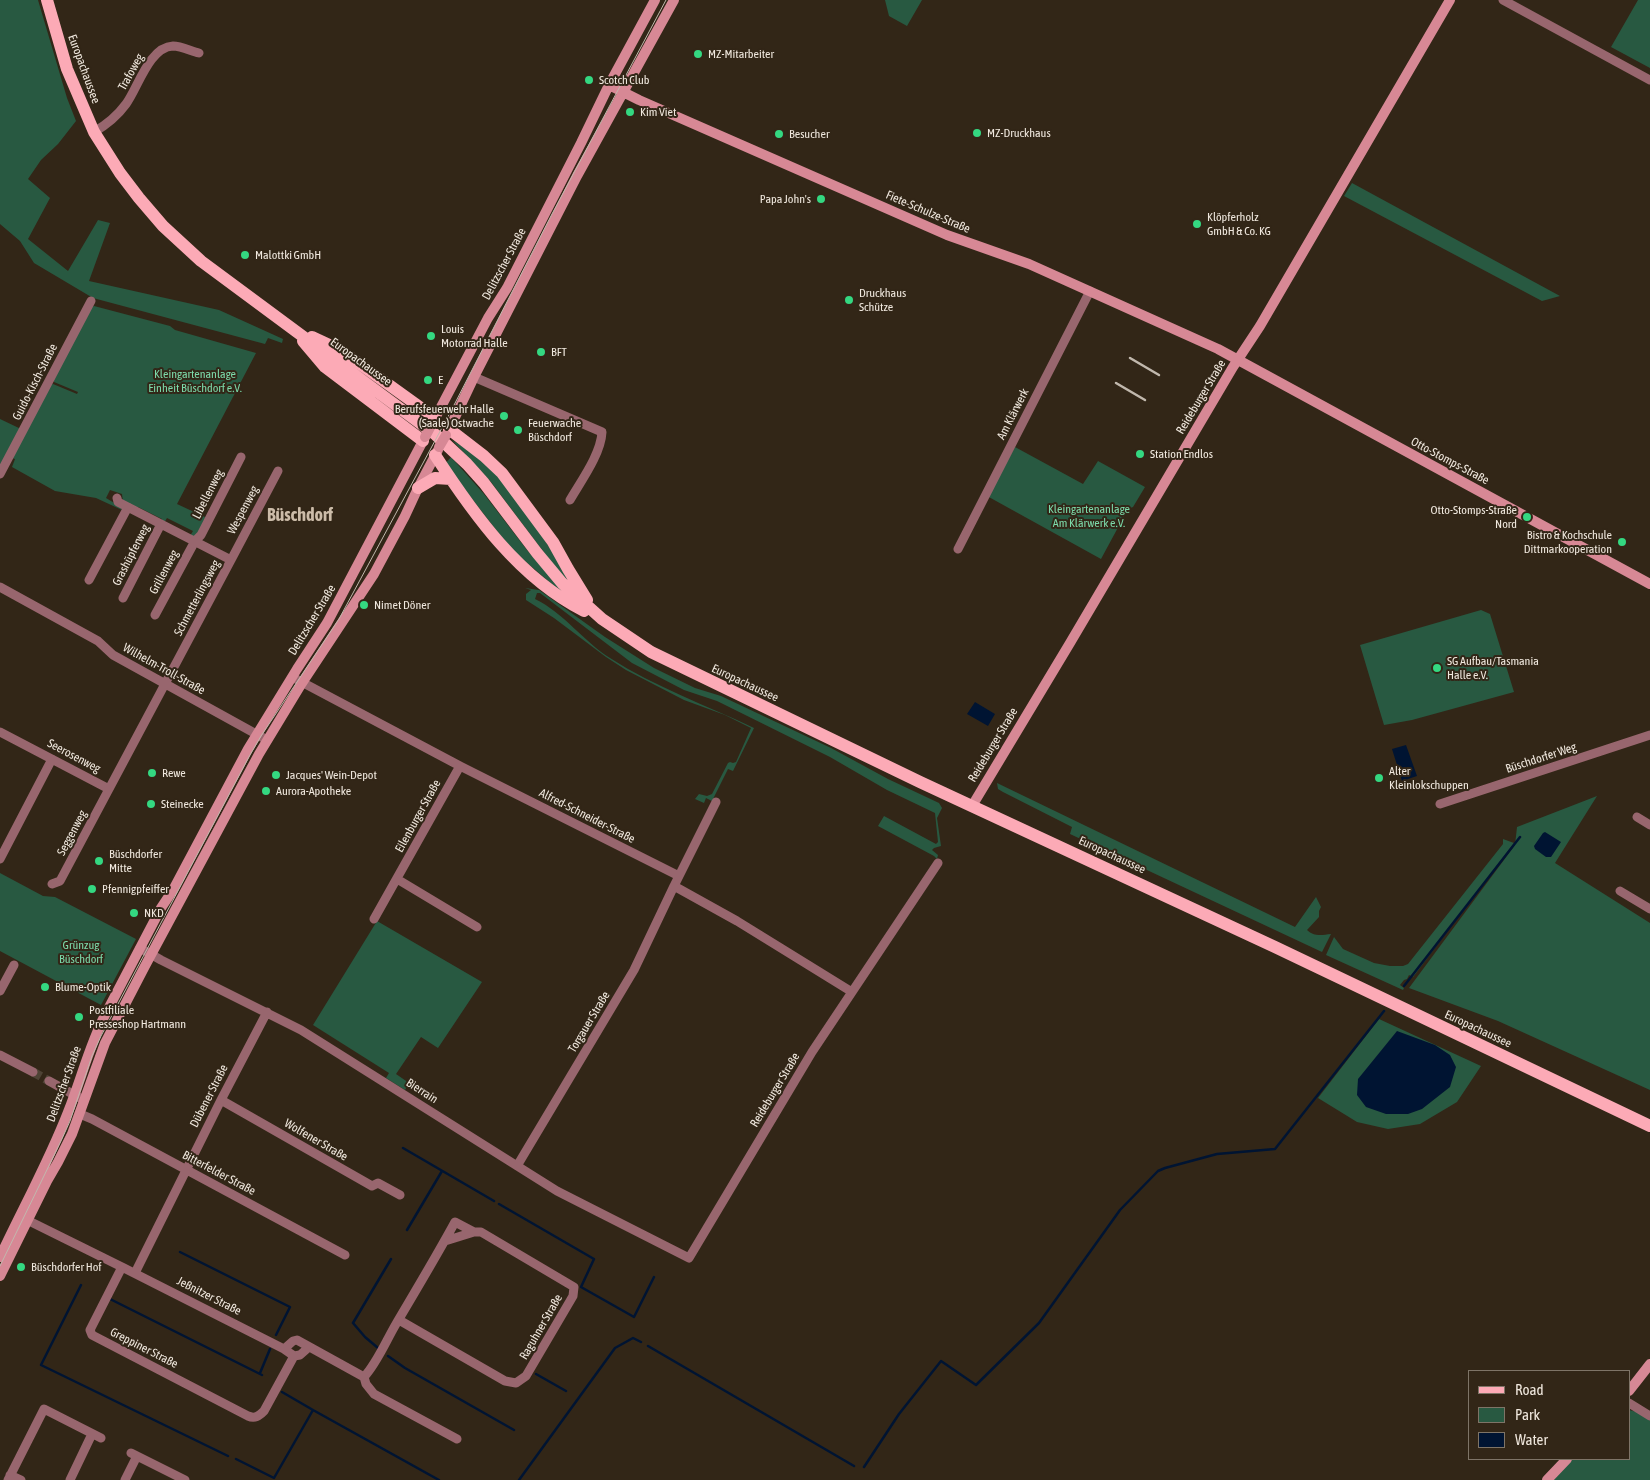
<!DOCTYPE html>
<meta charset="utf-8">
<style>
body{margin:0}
#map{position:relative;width:1650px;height:1480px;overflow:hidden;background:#322617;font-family:"Asap Condensed",sans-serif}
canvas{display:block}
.legend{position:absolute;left:1468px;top:1370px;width:162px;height:90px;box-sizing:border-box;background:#322617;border:1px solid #7e7467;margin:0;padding:6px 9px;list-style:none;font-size:15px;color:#f0e8de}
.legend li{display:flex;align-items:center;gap:10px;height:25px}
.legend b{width:25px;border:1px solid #7e7467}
</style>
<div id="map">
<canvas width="1650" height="1480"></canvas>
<ul class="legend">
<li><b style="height:6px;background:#fcaab6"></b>Road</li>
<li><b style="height:14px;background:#285941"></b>Park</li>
<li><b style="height:14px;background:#001432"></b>Water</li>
</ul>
</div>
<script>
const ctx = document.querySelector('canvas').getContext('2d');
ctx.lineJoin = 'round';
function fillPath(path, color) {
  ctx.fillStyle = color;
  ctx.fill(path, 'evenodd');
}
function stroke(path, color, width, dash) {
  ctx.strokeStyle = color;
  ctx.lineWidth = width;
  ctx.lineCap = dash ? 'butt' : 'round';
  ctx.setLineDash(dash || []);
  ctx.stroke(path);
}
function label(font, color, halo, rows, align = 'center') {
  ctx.font = font + ' "Asap Condensed",sans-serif';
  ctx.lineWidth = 4;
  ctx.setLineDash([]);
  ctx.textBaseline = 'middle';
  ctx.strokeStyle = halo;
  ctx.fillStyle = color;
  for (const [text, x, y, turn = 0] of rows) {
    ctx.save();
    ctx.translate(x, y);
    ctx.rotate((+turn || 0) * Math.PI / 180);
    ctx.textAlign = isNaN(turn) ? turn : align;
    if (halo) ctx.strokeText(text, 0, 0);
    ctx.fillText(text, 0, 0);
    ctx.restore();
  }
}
fillPath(new Path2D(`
 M0,0H38L67,98L76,121L58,144L41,160L28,179L50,198L28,239L68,271L98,220L110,223L89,281L219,310L283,339L282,343L268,338L265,344L93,298L34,263L20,241L0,224Z
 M885,0H922L907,26L889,16Z
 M1638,0H1650V68L1611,47Z
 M1352,183L1560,296L1542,301L1344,196Z
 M94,306L170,326L175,330L256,353L177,504L207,518L197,537L190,536L193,531L167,518L164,523L162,521V519L138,507L137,509L123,502L122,494L110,490L106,498L121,507L122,510L96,498L55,491L12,467L15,459L12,458L50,385L53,384L77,394L78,392L54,382L53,379L90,308Z
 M0,419L21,429L0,466Z
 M452,440L473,453L508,484L578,591L564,579L491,482Z
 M1015,447L1083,484L1098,461L1145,487L1133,507L1128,509L1101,559L987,496Z
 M451,457L484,494L527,550L575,604L511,549L445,464Z
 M525,588L539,590L605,637L654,668L695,688L721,696L831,748L888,779L939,803L942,808L937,818L941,846L934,848L932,850L938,855L937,859L934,856L878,826L884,816L936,844L938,842L935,813L887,790L830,757L717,701L684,690L632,663L540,593H537L535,599C564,613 583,641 610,658C655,687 706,705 754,728L733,771L728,769L712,801L706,798L704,803L695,799L699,794L707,796L712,794L728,763L730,762L733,763L736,762L751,728L725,715L684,700L626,670L606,657L554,618L526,600V594L531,590Z
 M1481,610L1490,614L1514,692L1412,720L1384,725L1360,645Z
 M997,783L1295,927L1316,897L1321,907L1319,911V917L1307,930C1314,937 1322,935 1331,934L1322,952L1070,834L1072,827L1003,792L998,789Z
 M1597,796L1555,863L1650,923V1090L1498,1021L1409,988L1515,845L1517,827Z
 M1503,839L1514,843L1413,977L1409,975L1407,979L1404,980L1400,985L1404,988L1403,990L1326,955L1334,937L1343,949L1374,963L1390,966H1403L1408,964L1503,844Z
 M0,873L43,896L55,897L136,939L101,1005L0,951Z
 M377,921L482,982L438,1048L421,1037L396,1074L409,1083L405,1090L386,1078L389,1073L313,1025Z
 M1379,1019L1481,1066L1457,1102L1420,1124L1388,1129L1357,1122L1318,1098Z
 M1629,1410L1637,1412L1650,1420V1480H1552L1573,1459H1629Z`), '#285941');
fillPath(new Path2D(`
 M975,702L995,714L988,726L967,714Z
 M1406,745L1417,776L1402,781L1392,749Z
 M1545,832L1561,842L1551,857H1546L1535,849L1534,846L1543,833Z
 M1397,1031L1435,1045L1450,1055L1456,1067L1450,1087L1422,1109L1408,1114H1386L1366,1107L1357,1095L1358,1079Z`), '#001432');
stroke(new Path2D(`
 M1404,986L1520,837
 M403,1148L494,1201
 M499,1204L594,1259L581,1287L634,1317L654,1277
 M407,1230L442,1171
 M180,1252L290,1307L276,1335
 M81,1285L41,1365L228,1456
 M110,1299L262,1375
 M648,1346L854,1466
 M378,1348L365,1337L353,1323L391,1259
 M388,1356L405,1368L514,1430
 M260,1373L270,1349
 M536,1374L566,1391
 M282,1392L313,1410
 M236,1459L274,1478L313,1410L439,1480
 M864,1467L899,1414L941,1361L976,1385L1039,1323L1120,1210L1158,1171L1165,1168L1217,1154L1275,1149L1384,1011
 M519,1480L615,1348L633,1338L641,1342`), '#001432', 2.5);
stroke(new Path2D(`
 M33,1072L49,1081`), '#4e4335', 9, [9, 4.5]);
stroke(new Path2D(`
 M1503,0L1650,80
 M94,132C106,125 118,115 126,104C138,88 149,47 173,46C181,46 191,51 199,53
 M474,377L602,432C601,454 581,481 570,500
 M0,474L91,301
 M958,549L1090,291
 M231,560L278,471
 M89,580L128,507
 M0,587L98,641L113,655L267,740
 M123,598L161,524
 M155,615L195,541L201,535L241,457
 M296,679L460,766L679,876L674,886L737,921L852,992
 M0,732L109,789L231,560L118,502L117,498
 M1440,804L1650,735
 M1637,817L1650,825
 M0,859L52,759
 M679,876L716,802
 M397,879L477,927
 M52,884L60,881L109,789
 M1620,891L1650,909
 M374,919L460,766
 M140,948L161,960L301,1030L557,1191L689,1258L812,1052L938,863
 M0,991L14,965
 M0,1055L33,1072
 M49,1081L80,1098
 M221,1100L372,1186L378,1183L400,1195
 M80,1114L92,1119L345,1255
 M517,1166L634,970L674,886
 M27,1220L122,1267L90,1330L92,1335L248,1416C255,1419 259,1416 264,1411L294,1356
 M445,1241L474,1232
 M122,1267L284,1349
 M135,1273L221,1100L267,1012
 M309,1347L300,1355L294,1356L284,1349L293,1341L297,1340L364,1377L366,1384L374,1394L457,1439
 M364,1377C377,1363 386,1341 396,1324C416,1290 436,1257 455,1222L474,1232H481L574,1287L573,1296L526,1376L516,1383L505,1381L399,1320
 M1629,1403L1650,1416
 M131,1453L185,1480
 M10,1475L21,1480
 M8,1480L44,1409L101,1438
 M70,1480L92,1434
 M125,1480L137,1456`), '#98666e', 9);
stroke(new Path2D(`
 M609,85L639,100L947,235L1029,264L1218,349L1650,584
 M432,424L488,318L507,288L581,143L609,85L655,0
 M447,434L474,377L577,176L674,0
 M972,806L1070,643L1233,367L1260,326L1450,0
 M0,1257C23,1208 49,1161 68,1112C81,1080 89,1046 105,1015L161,908L173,890L248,749L297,669L327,623L425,437
 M0,1276L47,1181L58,1162L72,1134L105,1043L145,966L259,754L302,683L374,574L405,516L418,488L438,450
 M1629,1391L1650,1364
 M1547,1480L1567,1459`), '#d78895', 10);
stroke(new Path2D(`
 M47,0L67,69L94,132L120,173L139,198L163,226L201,261L436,435L467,464L484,483L537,553L562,583L602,619L651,652L920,782L1275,947L1650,1126
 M312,337L342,351L435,418
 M303,341L325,367L423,441
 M449,429L484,456L502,473L553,542L568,569L587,600
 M435,455C474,515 519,578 584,611
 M418,488L435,478L451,479`), '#fcaab6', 12);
stroke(new Path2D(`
 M0,1266L61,1141L70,1121L92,1056L101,1036L250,755L261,736L339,619L451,411L552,214L666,0`), '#c1b8ad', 1);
stroke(new Path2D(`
 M1130,358L1159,375
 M1116,383L1145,400`), '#c1b8ad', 2.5);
stroke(new Path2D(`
 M425,437L432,424
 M439,447L446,435`), '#d78895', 10);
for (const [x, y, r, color] of [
 [698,54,5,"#34d881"],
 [589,80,5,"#34d881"],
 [630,112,5,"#34d881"],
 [977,133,5,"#34d881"],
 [779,134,5,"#34d881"],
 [821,199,5,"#34d881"],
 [1197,224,5,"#34d881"],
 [245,255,5,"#34d881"],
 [849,300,5,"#34d881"],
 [431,336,5,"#34d881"],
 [541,352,5,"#34d881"],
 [428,380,5,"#34d881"],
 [504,416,5,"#34d881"],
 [518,430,5,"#34d881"],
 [1140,454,5,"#34d881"],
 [1527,517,5,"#34d881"],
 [1622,542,5,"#34d881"],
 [364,605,5,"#34d881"],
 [1437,668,5,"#34d881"],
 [152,773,5,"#34d881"],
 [276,775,5,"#34d881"],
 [1379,778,5,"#34d881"],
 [266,791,5,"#34d881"],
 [151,804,5,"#34d881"],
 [99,861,5,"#34d881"],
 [92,889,5,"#34d881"],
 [134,913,5,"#34d881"],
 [45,987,5,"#34d881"],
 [79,1017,5,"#34d881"],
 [21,1267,5,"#34d881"]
]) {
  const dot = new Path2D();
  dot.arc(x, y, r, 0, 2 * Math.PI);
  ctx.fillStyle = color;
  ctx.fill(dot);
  stroke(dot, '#322617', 2);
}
label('12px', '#f0e8de', '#322617', [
 ["MZ-Mitarbeiter",708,54],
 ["Scotch Club",599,80],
 ["Kim Viet",640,112],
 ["MZ-Druckhaus",987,133],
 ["Besucher",789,134],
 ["Papa John's",811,199,"right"],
 ["Klöpferholz",1207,217],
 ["GmbH & Co. KG",1207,231],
 ["Malottki GmbH",255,255],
 ["Druckhaus",859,293],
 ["Schütze",859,307],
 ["Louis",441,329],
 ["Motorrad Halle",441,343],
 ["BFT",551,352],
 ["E",438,380],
 ["Berufsfeuerwehr Halle",494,409,"right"],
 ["(Saale) Ostwache",494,423,"right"],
 ["Feuerwache",528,423],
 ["Büschdorf",528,437],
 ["Station Endlos",1150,454],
 ["Otto-Stomps-Straße",1517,510,"right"],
 ["Nord",1517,524,"right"],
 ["Bistro & Kochschule",1612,535,"right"],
 ["Dittmarkooperation",1612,549,"right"],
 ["Nimet Döner",374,605],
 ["SG Aufbau/Tasmania",1447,661],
 ["Halle e.V.",1447,675],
 ["Alter",1389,771],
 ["Kleinlokschuppen",1389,785],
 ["Rewe",162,773],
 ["Jacques' Wein-Depot",286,775],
 ["Aurora-Apotheke",276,791],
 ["Steinecke",161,804],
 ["Büschdorfer",109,854],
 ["Mitte",109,868],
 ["Pfennigpfeiffer",102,889],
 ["NKD",144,913],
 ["Blume-Optik",55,987],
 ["Postfiliale",89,1010],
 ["Presseshop Hartmann",89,1024],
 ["Büschdorfer Hof",31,1267]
], 'left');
label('12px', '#f0e8de', '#322617', [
 ["Europachaussee",84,69,70],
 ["Trafoweg",131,72,-61],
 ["Fiete-Schulze-Straße",928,212,23],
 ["Delitzscher Straße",504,264,-62],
 ["Europachaussee",361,362,36],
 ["Guido-Kisch-Straße",35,382,-63],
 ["Reideburger Straße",1201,397,-59],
 ["Am Klärwerk",1013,414,-63],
 ["Otto-Stomps-Straße",1450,461,28],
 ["Libellenweg",208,494,-63],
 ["Wespenweg",243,510,-62],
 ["Grashüpferweg",131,555,-63],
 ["Grillenweg",164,572,-62],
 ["Schmetterlingsweg",197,598,-62],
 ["Delitzscher Straße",312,620,-59],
 ["Wilhelm-Troll-Straße",164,669,29],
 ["Europachaussee",745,683,25],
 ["Reideburger Straße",993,745,-59],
 ["Seerosenweg",74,756,28],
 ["Büschdorfer Weg",1541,758,-18],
 ["Eilenburger Straße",418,816,-61],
 ["Alfred-Schneider-Straße",587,816,27],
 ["Seggenweg",72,833,-62],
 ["Europachaussee",1112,855,25],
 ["Torgauer Straße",589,1022,-59],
 ["Europachaussee",1478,1029,25],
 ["Delitzscher Straße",64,1084,-70],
 ["Reideburger Straße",775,1090,-59],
 ["Bierrain",422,1091,33],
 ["Dübener Straße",209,1096,-63],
 ["Wolfener Straße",316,1140,30],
 ["Bitterfelder Straße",219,1173,28],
 ["Jeßnitzer Straße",209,1296,27],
 ["Raguhner Straße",541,1327,-60],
 ["Greppiner Straße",144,1348,27]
]);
label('12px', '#7cdaaa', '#322617', [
 ["Kleingartenanlage",195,374],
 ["Einheit Büschdorf e.V.",195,388],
 ["Kleingartenanlage",1089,509],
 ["Am Klärwerk e.V.",1089,523],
 ["Grünzug",81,945],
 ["Büschdorf",81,959]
]);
label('bold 18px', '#ccbca9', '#322617', [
 ["Büschdorf",300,515]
]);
</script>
